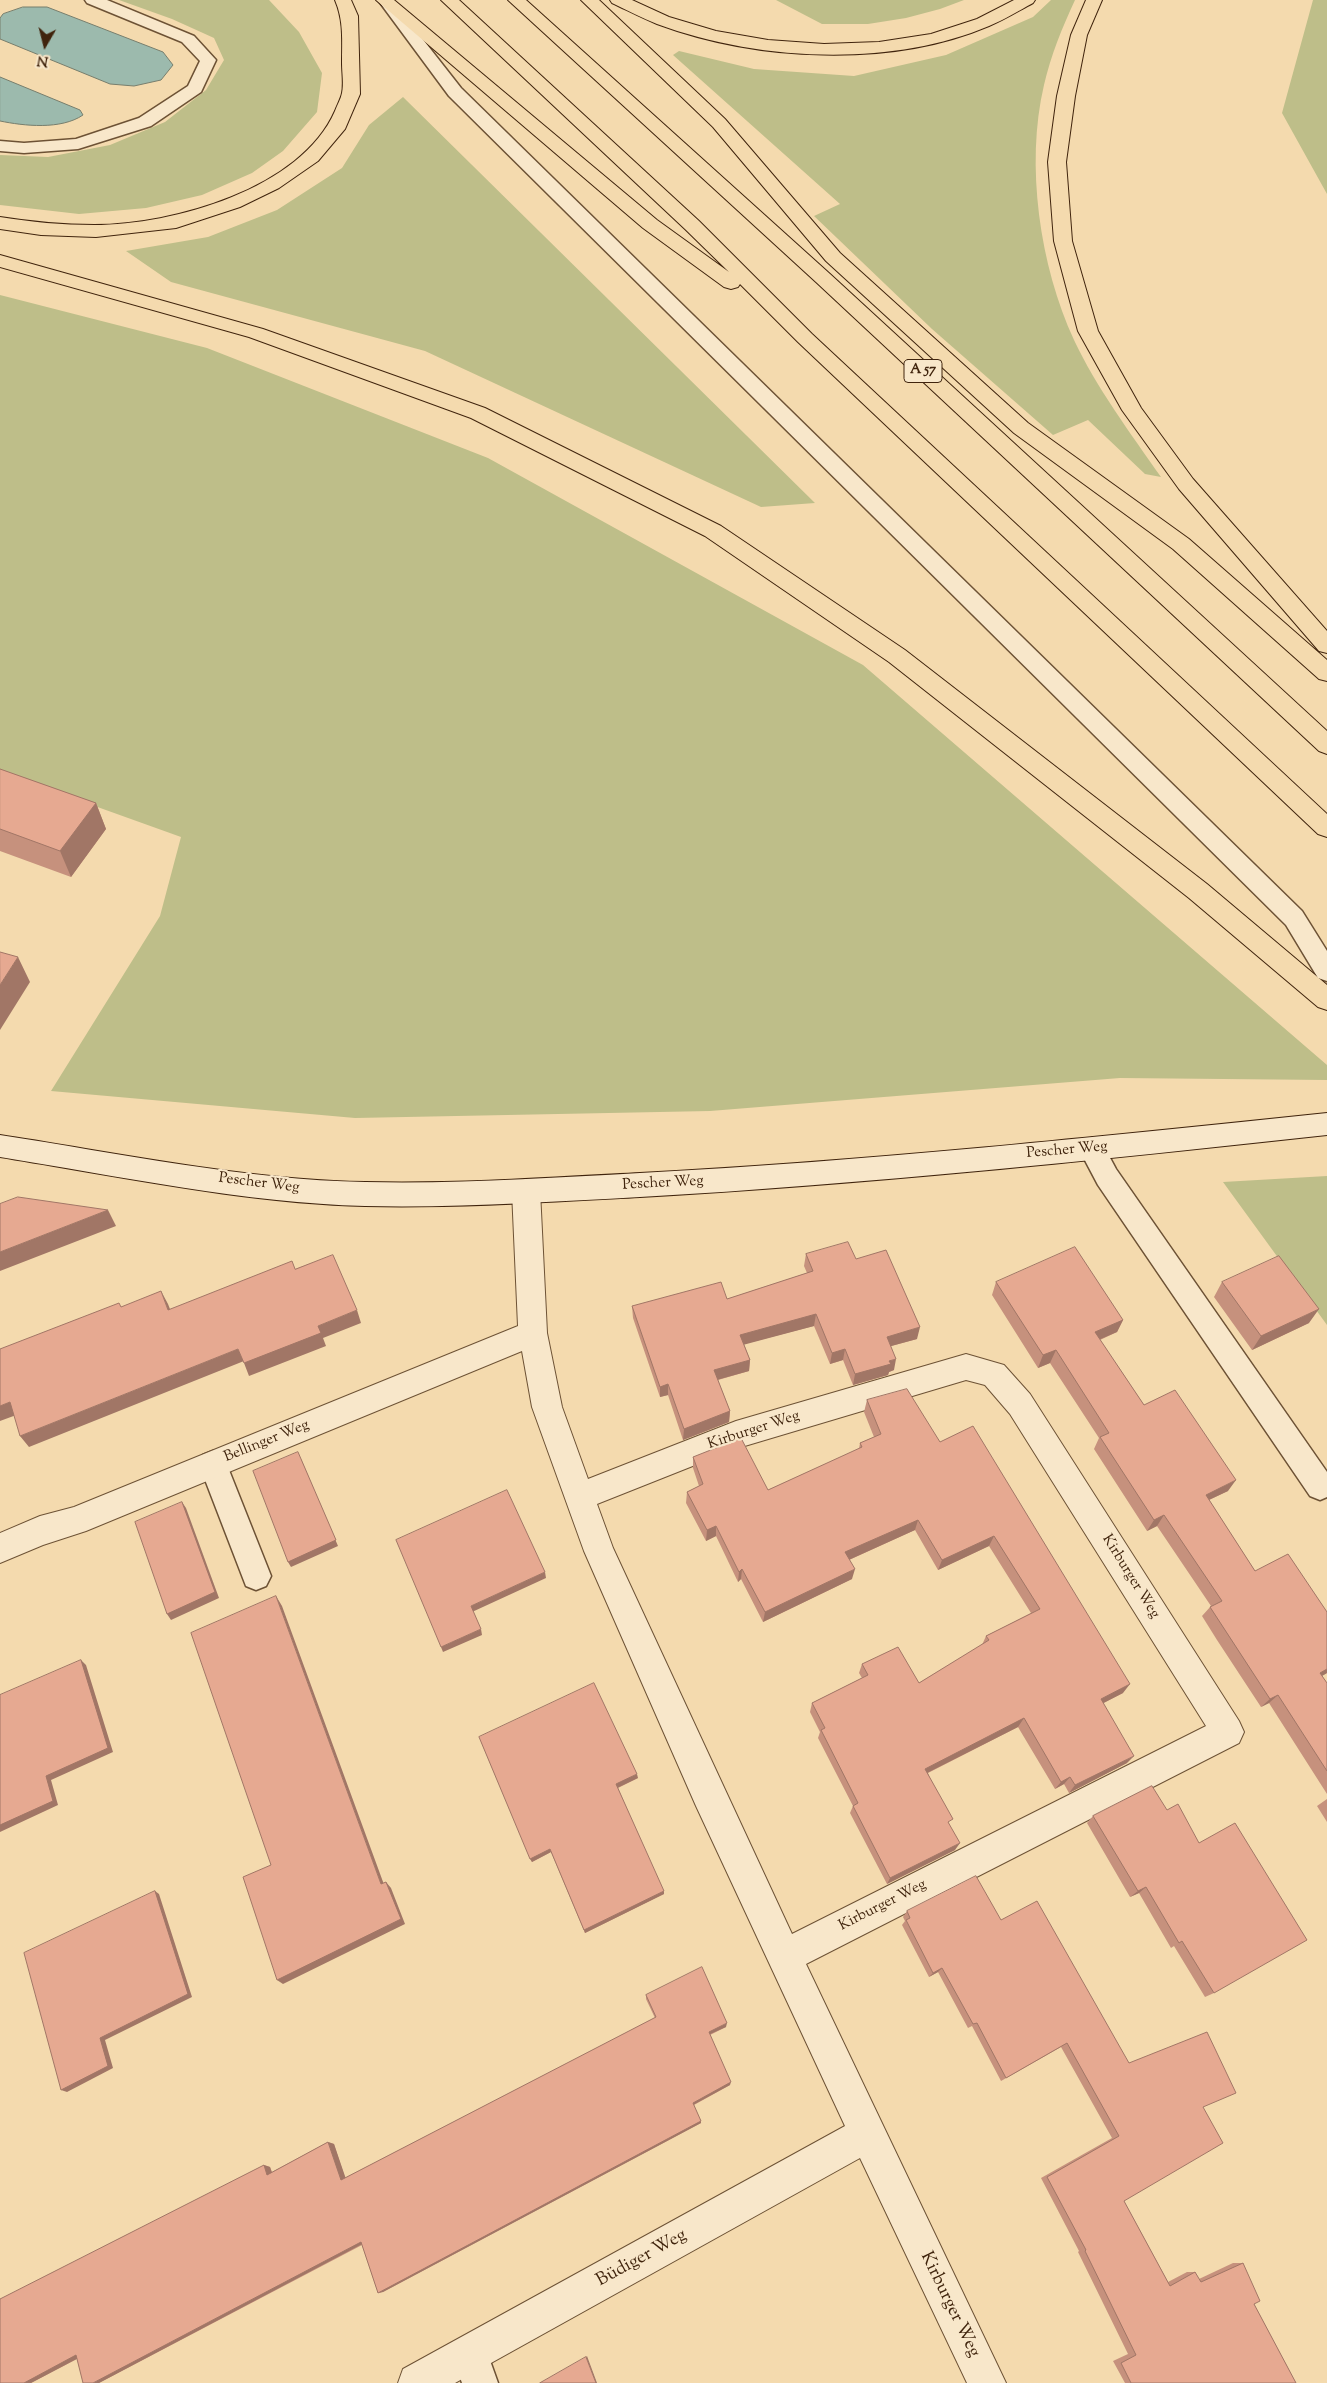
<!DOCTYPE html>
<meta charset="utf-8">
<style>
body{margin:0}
#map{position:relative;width:1327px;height:2383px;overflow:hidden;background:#f4daae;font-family:"Sorts Mill Goudy",serif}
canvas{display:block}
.north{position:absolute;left:20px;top:20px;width:50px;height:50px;-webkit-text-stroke:4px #f8e7ca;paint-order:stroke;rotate:188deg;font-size:14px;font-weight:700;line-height:20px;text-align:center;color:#40240d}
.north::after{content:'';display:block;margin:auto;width:18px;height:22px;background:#40240d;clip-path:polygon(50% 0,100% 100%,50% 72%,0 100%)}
</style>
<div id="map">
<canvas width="1327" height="2383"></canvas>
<div class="north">N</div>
</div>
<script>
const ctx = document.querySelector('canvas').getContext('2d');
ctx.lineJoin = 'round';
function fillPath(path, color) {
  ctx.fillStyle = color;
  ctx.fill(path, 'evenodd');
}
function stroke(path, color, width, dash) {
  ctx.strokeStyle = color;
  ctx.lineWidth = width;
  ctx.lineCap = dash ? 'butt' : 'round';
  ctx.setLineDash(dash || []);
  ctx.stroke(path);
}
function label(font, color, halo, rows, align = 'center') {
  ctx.font = font + ' "Sorts Mill Goudy",serif';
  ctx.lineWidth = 4.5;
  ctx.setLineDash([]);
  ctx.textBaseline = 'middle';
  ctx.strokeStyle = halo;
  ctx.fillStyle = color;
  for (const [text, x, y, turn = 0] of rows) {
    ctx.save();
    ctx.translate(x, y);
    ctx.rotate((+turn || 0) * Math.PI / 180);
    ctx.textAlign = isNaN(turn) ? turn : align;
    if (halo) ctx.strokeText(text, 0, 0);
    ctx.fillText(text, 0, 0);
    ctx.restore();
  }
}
fillPath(new Path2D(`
 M119,0H269L299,32L322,73L317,112L283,151L252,173L202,195L146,208L79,214L0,205V155L48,157L110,145L165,122L206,90L224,60L214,38L172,19Z
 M776,0H964L940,9L906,18L868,24H822Z
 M1051,0H1075C1062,28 1051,55 1044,85C1025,165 1040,266 1074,340C1096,387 1131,434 1161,477L1145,474L1088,420L1053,435L932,329L814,216L840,204L673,55L679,51L754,69L854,76L946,55L1033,17Z
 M1313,0H1327V194L1282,113Z
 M403,97L815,503L761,507L425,351L171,282L126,251L208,237L277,210L342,168L369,125Z
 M0,295L207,348L488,458L863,665L1327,1065V1080L1120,1078L710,1111L355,1118L51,1091L160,916L181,837L0,772Z
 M1327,1176V1325L1223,1182Z`), '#bebe89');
const water = new Path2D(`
 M23,7H47L163,52L173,65L161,80L134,86L110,84L0,39V18L3,14Z
 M0,77L80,110L83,115C61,130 24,126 0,121Z`);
fillPath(water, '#9cbaad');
stroke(water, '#777e6d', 1);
const lane = new Path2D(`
 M85,0H107L194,36L216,60L201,92L151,126L78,149L24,153L0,151V141L24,143L76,139L139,118L188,86L200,61L182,42L87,3Z
 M378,0H392L461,88L1302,911L1327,951V981L1318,978L1286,925L449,96Z
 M1092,1138L1101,1141L1116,1169L1327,1472V1497L1320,1500L1310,1496L1098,1185L1079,1149L1083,1141Z
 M213,1451L223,1455L271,1576L266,1586L256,1590L246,1586L199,1464L203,1455Z
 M470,2336L483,2341L498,2383H462L452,2354L457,2341Z`);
const street = new Path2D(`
 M526,1179L536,1183L540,1191L547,1333L562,1407L588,1479L736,1421L966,1354L1004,1365L1030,1394L1239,1721L1244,1732L1239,1743L806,1964L1006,2383H967L860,2158L455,2383H398L403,2369L845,2126L696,1806L584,1551L532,1407L522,1351L86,1531L43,1545L0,1563V1533L40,1516L74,1507L518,1326L512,1191L516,1183ZM966,1380L985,1385L1010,1414L1206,1726L792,1934L613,1548L597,1504L738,1448Z`);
const secondary = new Path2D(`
 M1327,1113V1135C1098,1160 869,1184 640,1197C549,1202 456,1208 365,1206C246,1203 118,1176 0,1157V1135C118,1153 246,1180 365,1182C457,1184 549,1178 640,1173C869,1161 1098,1137 1327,1113Z`);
const highway = new Path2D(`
 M335,0H351L358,16L360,94L345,129L318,161L279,188L240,207L176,228L96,237L41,235L0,229V217C31,222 62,225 94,225C173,225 301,189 335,111C337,105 341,99 342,93C344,84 342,73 342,63C342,41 344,21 335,0Z
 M376,0H394L657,220L729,272L685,229L441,0H459L699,221L812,334L1327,814V837L1318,834L798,342L740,284L738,287L731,289L724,287L643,228Z
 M508,0H526L830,274L1327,731V754L1319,751L816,282Z
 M581,0H599L725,119L840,253L1028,423L1189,539L1327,660V681L1319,679L1173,549L1014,433L826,261L713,127Z
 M610,0H632L669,17L716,31L768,40L824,44L879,42L931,34L977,19L1014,0H1035L1033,3C1018,11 1004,20 989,26C890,68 757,61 657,24C642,18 627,10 612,3Z
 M1086,0H1102L1087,35L1075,96L1066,162L1072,241L1098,331L1141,408L1193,479L1327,631V653L1319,651L1179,489L1122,410L1078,331L1054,241L1048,162L1057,96L1071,35Z
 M0,255L263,329L485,408L721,526L905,650L1207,884L1327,985V1010L1318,1007L1189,898L889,662L705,536L471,418L249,337L0,267Z`);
stroke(lane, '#6d5235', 3);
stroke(street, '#6d5235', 2);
stroke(secondary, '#40240d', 2);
stroke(highway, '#40240d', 2);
fillPath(lane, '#f8e7ca');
fillPath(street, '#f8e7ca');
fillPath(secondary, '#f8e7ca');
fillPath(highway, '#f4daae');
fillPath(new Path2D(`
 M0,769L96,803L106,829L71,877L0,851Z
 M806,1254L856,1259L917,1339L891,1346L894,1370L889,1372L888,1375L853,1385L843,1360L830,1364L814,1326L744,1344L750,1360L749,1371L718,1380L730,1411L729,1422L683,1440L668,1395L660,1397L633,1318L632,1306L727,1299L807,1273L804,1266Z
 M996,1282L1123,1320L1117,1332L1100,1340L1144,1405L1228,1491L1209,1500L1255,1571L1327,1612V1673L1322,1676L1327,1683V1794L1269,1703L1261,1707L1217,1640L1202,1616L1211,1606L1157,1526L1147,1531L1094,1449L1099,1438L1050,1363L1038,1368L992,1295Z
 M1222,1282L1309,1323L1252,1350L1214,1297Z
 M867,1400L940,1442L1123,1693L1103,1703L1127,1763L1069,1793L1064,1784L1055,1789L1018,1727L928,1773L949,1824L955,1850L887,1884L850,1813L853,1806L818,1738L820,1732L810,1712L812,1703L862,1678L859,1673L862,1664L919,1683L982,1645L986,1636L1031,1613L989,1546L938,1570L915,1530L849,1560L852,1579L763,1622L741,1579L738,1582L716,1536L706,1541L686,1503L687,1492L699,1486L693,1468V1457L768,1490L859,1449L860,1443L874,1437L864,1412Z
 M481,1742L638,1778L618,1788L664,1894L585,1933L551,1852L532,1862Z
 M1152,1786L1214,1993L1205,1997L1174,1946L1171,1948L1139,1893L1130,1897L1087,1823L1093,1816Z
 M1327,1799V1822L1317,1806Z
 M907,1911L1001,1920L1129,2063L1203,2107L1124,2201L1168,2282L1187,2272H1195L1199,2279L1233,2263H1243L1254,2304L1296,2383H1125L1113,2361L1128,2354L1078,2252L1079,2251L1041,2178L1112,2138L1061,2047L1001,2081L972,2026L968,2028L938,1972L929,1977L902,1925L905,1921L903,1917Z
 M646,1995L726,2027L710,2035L730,2085L694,2105L701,2123L383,2292L378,2293L362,2245L99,2383L77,2359L31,2383H0L264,2165L270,2167L272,2172L328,2142L334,2144L345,2178L655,2018L646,1999Z`), '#c6917d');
fillPath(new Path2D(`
 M96,803L106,829L71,877L60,851Z
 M18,957L30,982L0,1030V985Z
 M108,1210L116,1226L0,1271V1252Z
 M161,1291L168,1304L175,1322L168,1310Z
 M1319,1309L1309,1323L1252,1350L1261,1336Z
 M357,1310L361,1323L323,1338L326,1346L249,1376L244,1363L318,1326Z
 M816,1314L814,1326L739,1346L740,1335Z
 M1123,1320L1117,1332L1089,1344L1095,1332Z
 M920,1327L917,1339L884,1348L887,1337Z
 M238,1349L244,1361L29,1447L20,1436Z
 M845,1349L843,1360L830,1364L832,1353Z
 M1056,1350L1050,1363L1038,1368L1043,1355Z
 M896,1359L894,1370L889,1372L888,1375L853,1385L855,1374Z
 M750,1360L749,1371L713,1381L714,1370Z
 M668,1384V1395L660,1397V1387Z
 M10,1402L19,1414L0,1421V1406Z
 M730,1411L729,1422L683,1440L684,1429Z
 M301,1459L338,1546L291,1567L288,1562Z
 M1236,1480L1228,1491L1198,1505L1206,1495Z
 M182,1502L186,1508L219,1598L171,1620L167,1614Z
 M1164,1515L1157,1526L1147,1531L1154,1520Z
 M918,1520L915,1530L842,1563L845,1552Z
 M716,1526V1536L706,1541L707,1530Z
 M994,1536L989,1546L938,1570L942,1560Z
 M742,1569L741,1579L738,1582L739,1572Z
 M855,1569L852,1579L763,1622L765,1612Z
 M545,1572L546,1578L472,1612L471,1606Z
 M276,1596L282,1606L386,1890L381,1884Z
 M481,1629L482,1635L443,1652L441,1647Z
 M81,1660L86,1665L113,1752L51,1780L58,1805L0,1832V1825L46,1776Z
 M1327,1669V1673L1311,1682L1320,1673Z
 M1130,1684L1123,1693L1094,1708L1101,1699Z
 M1278,1695L1269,1703L1261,1707L1270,1699Z
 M1024,1718L1018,1727L921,1776L925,1769Z
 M1134,1756L1127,1763L1069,1793L1075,1785Z
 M637,1774L638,1778L617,1788L616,1784Z
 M1070,1777L1064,1784L1055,1789L1061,1782Z
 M960,1843L955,1850L887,1884L890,1878Z
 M550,1849L551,1852L532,1862L530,1859Z
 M386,1882L391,1888L405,1924L283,1984L277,1980Z
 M1146,1887L1139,1893L1130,1897L1138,1891Z
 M155,1891L159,1894L192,1997L105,2040L113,2068L67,2092L61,2090Z
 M664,1891V1894L585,1933L584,1930Z
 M942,1968L938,1972L929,1977L933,1973Z
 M727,2023L726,2027L708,2035L709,2032Z
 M731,2082L730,2085L693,2105V2103Z
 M701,2121V2123L383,2292L378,2293Z
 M328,2142L334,2144L347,2182L341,2180Z
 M264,2165L270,2167L273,2176L267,2175Z
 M361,2242H366L99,2383H93Z
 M86,2354L31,2383H24L76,2355Z
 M587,2356L597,2383H596L586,2357Z`), '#a17666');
const building = new Path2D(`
 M0,769L96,803L60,851L0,829Z
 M0,952L18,957L0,985Z
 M18,1197L108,1210L0,1252V1204Z
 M848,1242L856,1259L886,1250L920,1327L887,1337L896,1359L889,1361L891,1364L855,1374L845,1349L832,1353L816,1314L740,1335L750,1360L714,1370L730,1411L684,1429L668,1384L660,1387L632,1306L721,1282L727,1299L813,1271L806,1254Z
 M1075,1247L1123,1320L1095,1332L1144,1405L1175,1390L1236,1480L1206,1495L1255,1571L1288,1554L1327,1612V1669L1320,1673L1327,1683V1771L1278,1695L1270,1699L1210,1607L1222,1601L1164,1515L1154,1520L1100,1437L1109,1433L1056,1350L1043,1355L996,1282Z
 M333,1255L357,1310L318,1326L321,1333L244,1363L238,1349L20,1436L10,1402L0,1406V1349L119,1303L121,1307L161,1291L168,1310L292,1261L295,1269Z
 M1279,1256L1319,1309L1261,1336L1222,1282Z
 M907,1389L940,1442L973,1426L1130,1684L1101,1699L1134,1756L1075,1785L1070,1777L1061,1782L1024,1718L925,1769L953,1819L948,1822L960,1843L890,1878L853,1806L858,1803L821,1730L825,1728L812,1703L868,1675L862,1664L898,1647L919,1683L989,1640L986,1636L1040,1609L994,1536L942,1560L918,1520L845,1552L855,1569L765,1612L742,1569L739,1572L716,1526L707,1530L687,1492L703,1484L693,1457L741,1438L768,1490L862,1447L860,1443L881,1434L867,1400Z
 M298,1452L336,1540L288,1562L253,1471Z
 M507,1490L545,1572L471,1606L481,1629L441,1647L396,1540Z
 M182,1502L215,1592L167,1614L135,1522Z
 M276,1596L381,1884L386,1882L401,1919L277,1980L243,1877L271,1865L191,1633Z
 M81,1660L108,1748L46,1776L53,1801L0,1825V1695Z
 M594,1683L637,1774L616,1784L664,1891L584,1930L550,1849L530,1859L479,1737Z
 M1152,1786L1167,1810L1178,1804L1199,1843L1235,1823L1307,1940L1214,1993L1182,1941L1179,1943L1146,1887L1138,1891L1093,1816Z
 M976,1876L1001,1920L1037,1901L1129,2063L1207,2032L1236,2093L1203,2107L1223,2143L1124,2201L1170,2286L1195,2272L1201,2282L1243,2263L1260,2301L1254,2304L1296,2383H1131L1121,2363L1136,2355L1085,2251L1086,2250L1047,2177L1119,2136L1067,2043L1006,2078L977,2023L973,2024L942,1968L933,1973L906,1920L910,1918L907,1911Z
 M155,1891L188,1994L100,2038L108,2066L61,2090L24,1953Z
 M702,1967L727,2023L709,2032L731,2082L693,2103L701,2121L378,2293L361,2242L93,2383H83L76,2355L24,2383H0V2299L264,2165L267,2175L328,2142L341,2180L656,2017L646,1995Z
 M586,2357L596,2383H540Z`);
fillPath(building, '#e6a991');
stroke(building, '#a17666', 1);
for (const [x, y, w] of [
 [923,371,38]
]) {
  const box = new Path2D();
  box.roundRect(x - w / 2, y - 11.5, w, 23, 4);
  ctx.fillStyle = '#f8e7ca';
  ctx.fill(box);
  stroke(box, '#40240d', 1);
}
label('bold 14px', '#40240d', null, [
 ["A 57",923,371]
]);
label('15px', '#40240d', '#f8e7ca', [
 ["Pescher Weg",1067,1151,-5],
 ["Pescher Weg",259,1184,7],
 ["Pescher Weg",663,1184,-3],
 ["Kirburger Weg",754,1431,-18],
 ["Bellinger Weg",267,1442,-22],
 ["Kirburger Weg",1130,1577,58],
 ["Kirburger Weg",883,1906,-27]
]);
label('18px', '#40240d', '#f8e7ca', [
 ["Büdiger Weg",642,2259,-29],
 ["Kirburger Weg",949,2305,64]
]);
</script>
